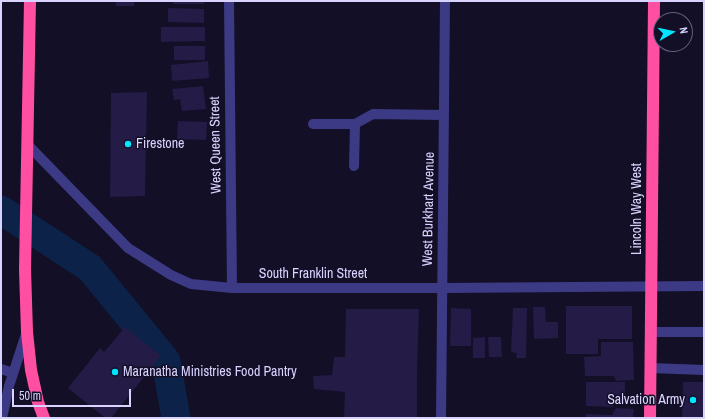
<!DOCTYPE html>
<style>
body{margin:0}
#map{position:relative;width:705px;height:419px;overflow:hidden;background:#130f26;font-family:"Archivo Narrow",sans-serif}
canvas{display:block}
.frame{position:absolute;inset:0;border:2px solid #d9d4ff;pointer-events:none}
.north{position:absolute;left:653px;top:12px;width:40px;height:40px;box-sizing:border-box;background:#130f26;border:1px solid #625e7d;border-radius:50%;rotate:81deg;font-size:11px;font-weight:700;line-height:16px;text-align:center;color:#d9d4ff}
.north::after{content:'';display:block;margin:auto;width:14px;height:18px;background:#00e5ff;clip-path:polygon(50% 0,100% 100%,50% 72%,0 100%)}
.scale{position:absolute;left:12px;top:389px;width:119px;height:18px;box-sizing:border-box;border:2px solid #d9d4ff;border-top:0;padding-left:5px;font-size:12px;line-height:14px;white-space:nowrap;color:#d9d4ff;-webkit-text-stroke:3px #130f26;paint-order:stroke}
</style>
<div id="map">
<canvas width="705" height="419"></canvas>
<div class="frame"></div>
<div class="north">N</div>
<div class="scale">50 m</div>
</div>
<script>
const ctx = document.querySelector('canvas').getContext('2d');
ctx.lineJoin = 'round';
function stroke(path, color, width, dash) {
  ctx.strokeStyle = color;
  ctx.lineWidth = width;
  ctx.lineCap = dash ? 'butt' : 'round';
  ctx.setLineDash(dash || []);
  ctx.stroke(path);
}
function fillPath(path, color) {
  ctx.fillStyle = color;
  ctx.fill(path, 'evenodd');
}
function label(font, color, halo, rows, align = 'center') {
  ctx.font = font + ' "Archivo Narrow",sans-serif';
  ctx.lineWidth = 3;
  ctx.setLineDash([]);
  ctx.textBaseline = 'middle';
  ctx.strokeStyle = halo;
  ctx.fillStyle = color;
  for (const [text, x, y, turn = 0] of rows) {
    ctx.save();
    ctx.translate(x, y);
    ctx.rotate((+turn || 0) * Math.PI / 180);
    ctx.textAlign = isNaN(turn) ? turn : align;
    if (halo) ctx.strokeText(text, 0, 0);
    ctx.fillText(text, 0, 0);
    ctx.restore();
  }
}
stroke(new Path2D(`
 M1,210L90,268L166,361L176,418`), '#0c2248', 29);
fillPath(new Path2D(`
 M116,1H134V6H116Z
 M173,1H204V4H173Z
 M168,8L204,9V23L168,22Z
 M161,27H205V41L161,42Z
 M174,46H205V60H174Z
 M208,61L209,78L172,81L171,65Z
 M203,86L206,109L182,111L180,99L174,100L172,89Z
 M147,92L145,196L110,197L111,93Z
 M178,121L207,122L206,140L177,139Z
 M566,306H632V339H598V354H566Z
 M533,307H545L546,322H558V338L534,339Z
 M451,308L471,309V346H450Z
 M513,308H527L526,358H516L517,353L511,352Z
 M346,309H419L417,374V418H344L345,392L314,389L313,376L332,375L334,357H345Z
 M125,327L161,356L111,418H105L68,388L100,348L104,352Z
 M485,337V358H473V338Z
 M488,337H501L502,357H489Z
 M601,342H633L634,380L616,381L614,376H585L584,357L601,356Z
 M586,382H625V397H613V407L586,406Z
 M683,382H704V418H682Z
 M616,408L634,409L633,418H586V414L612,415Z`), '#241b47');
stroke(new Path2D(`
 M229,1L232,288
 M313,124H355L373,114L444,115
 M27,144L128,248L171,275L191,284L232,288H442L704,286
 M354,166L355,124
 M651,332H704
 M651,368L704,370
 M1,369L13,373
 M2,418L9,386L26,334
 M441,418L445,1`), '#3d3a85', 10);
stroke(new Path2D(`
 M30,1L25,269L27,332L31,370L38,402L44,418
 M650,418L654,1`), '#ff4fa3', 12);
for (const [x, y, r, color] of [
 [128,144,4,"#00e5ff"],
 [115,372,4,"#00e5ff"],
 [693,400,4,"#00e5ff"]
]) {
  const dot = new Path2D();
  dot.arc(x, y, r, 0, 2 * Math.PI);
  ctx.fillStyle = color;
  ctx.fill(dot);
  stroke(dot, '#130f26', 1.5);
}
label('14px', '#d9d4ff', '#130f26', [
 ["Firestone",136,144],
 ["Maranatha Ministries Food Pantry",123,372],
 ["Salvation Army",685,400,"right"]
], 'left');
label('14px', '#d9d4ff', '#130f26', [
 ["West Queen Street",216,145,-91],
 ["West Burkhart Avenue",429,209,-89],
 ["Lincoln Way West",637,209,-90],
 ["South Franklin Street",313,274]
]);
</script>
